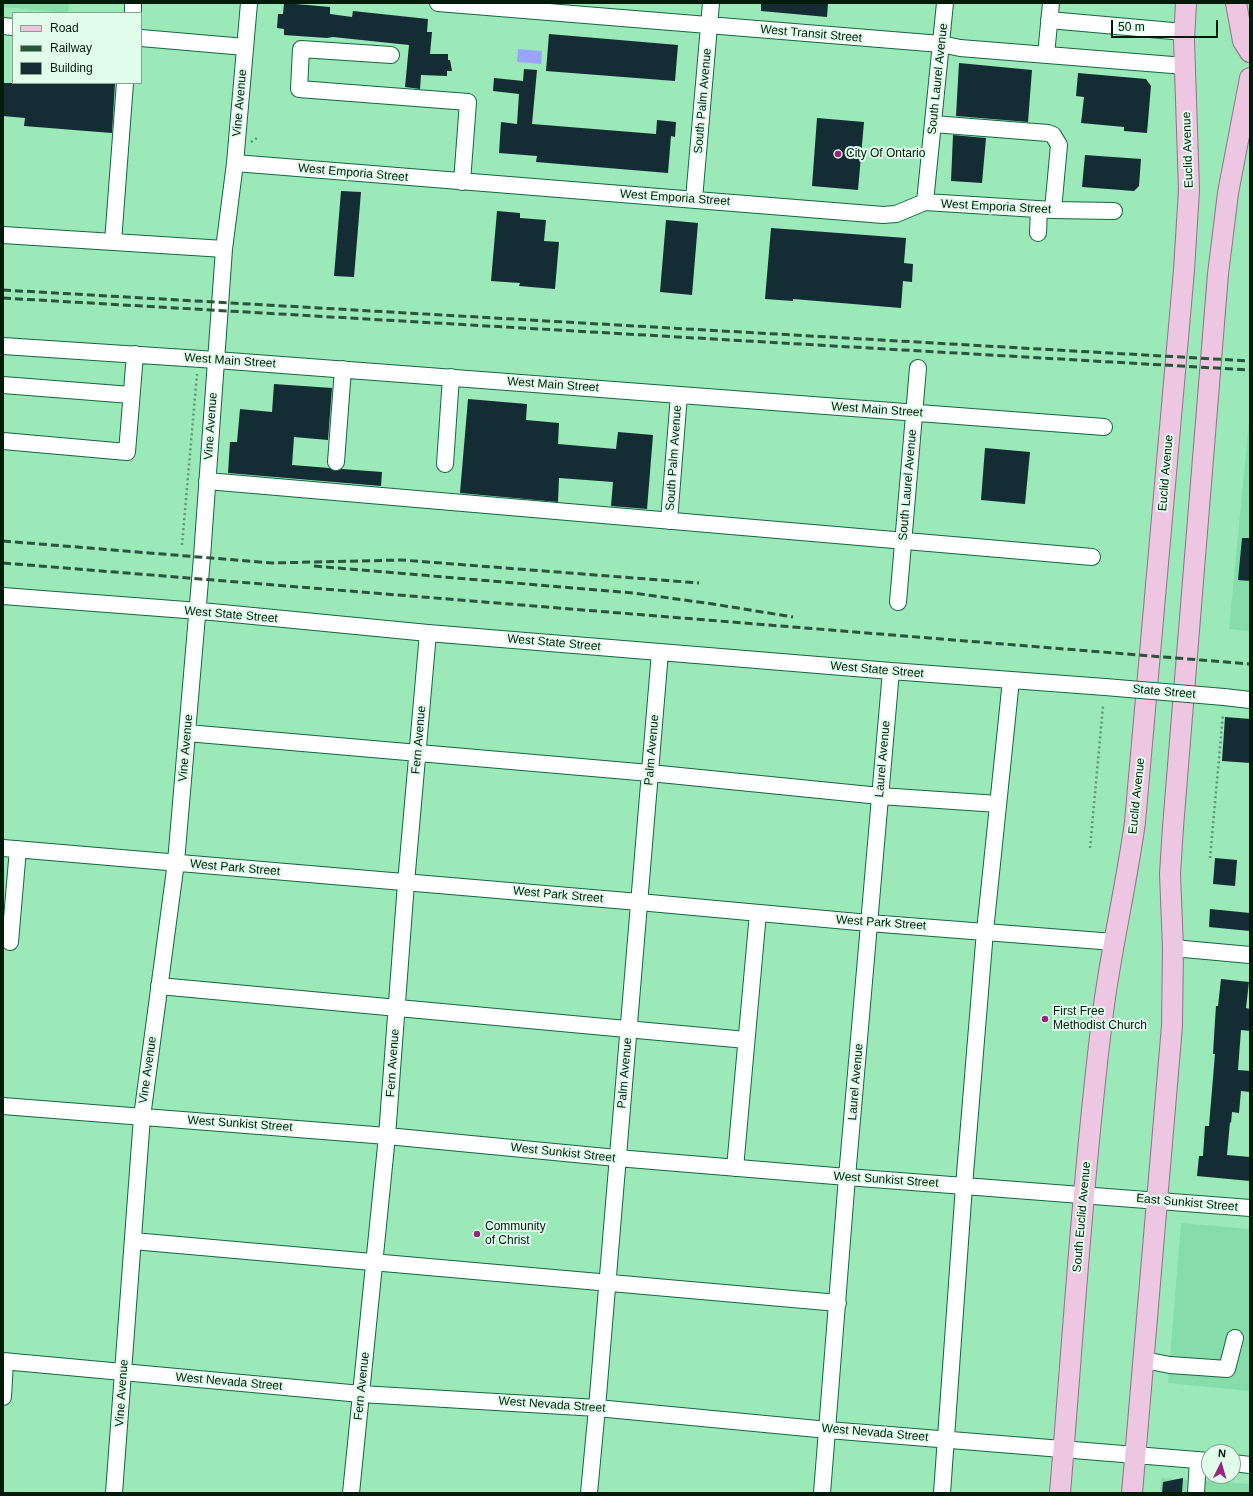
<!DOCTYPE html>
<style>
body{margin:0}
#map{position:relative;width:1253px;height:1496px;overflow:hidden;background:#9be8b9;font-family:Helvetica,sans-serif}
canvas{display:block}
.frame{position:absolute;inset:0;border:4px solid #001b0a;pointer-events:none}
.legend{position:absolute;left:12px;top:12px;width:130px;height:72px;box-sizing:border-box;background:#dffdea;border:1px solid #86a390;margin:0;padding:5px 7px;list-style:none;font-size:12px;color:#001b0a}
.legend li{display:flex;align-items:center;gap:8px;height:20px}
.legend b{width:20px;border:1px solid #86a390}
.north{position:absolute;left:1201px;top:1444px;width:40px;height:40px;box-sizing:border-box;background:#dffdea;border:1px solid #86a390;border-radius:50%;rotate:5deg;font-size:11px;font-weight:700;line-height:16px;text-align:center;color:#001b0a}
.north::after{content:'';display:block;margin:auto;width:14px;height:18px;background:#982583;clip-path:polygon(50% 0,100% 100%,50% 72%,0 100%)}
.scale{position:absolute;left:1111px;top:20px;width:107px;height:18px;box-sizing:border-box;border:2px solid #001b0a;border-top:0;padding-left:5px;font-size:12px;line-height:14px;white-space:nowrap;color:#001b0a;-webkit-text-stroke:3px #dffdea;paint-order:stroke}
</style>
<div id="map">
<canvas width="1253" height="1496"></canvas>
<div class="frame"></div>
<ul class="legend">
<li><b style="height:5px;background:#edc6e2"></b>Road</li>
<li><b style="height:5px;background:#2b543b"></b>Railway</li>
<li><b style="height:11px;background:#142c33"></b>Building</li>
</ul>
<div class="north">N</div>
<div class="scale">50 m</div>
</div>
<script>
const ctx = document.querySelector('canvas').getContext('2d');
ctx.lineJoin = 'round';
function fillPath(path, color) {
  ctx.fillStyle = color;
  ctx.fill(path, 'evenodd');
}
function stroke(path, color, width, dash) {
  ctx.strokeStyle = color;
  ctx.lineWidth = width;
  ctx.lineCap = dash ? 'butt' : 'round';
  ctx.setLineDash(dash || []);
  ctx.stroke(path);
}
function label(font, color, halo, rows, align = 'center') {
  ctx.font = font + ' Helvetica,sans-serif';
  ctx.lineWidth = 4;
  ctx.setLineDash([]);
  ctx.textBaseline = 'middle';
  ctx.strokeStyle = halo;
  ctx.fillStyle = color;
  for (const [text, x, y, turn = 0] of rows) {
    ctx.save();
    ctx.translate(x, y);
    ctx.rotate((+turn || 0) * Math.PI / 180);
    ctx.textAlign = isNaN(turn) ? turn : align;
    if (halo) ctx.strokeText(text, 0, 0);
    ctx.fillText(text, 0, 0);
    ctx.restore();
  }
}
fillPath(new Path2D(`
 M3,3H69L68,13L3,7Z
 M1250,411V631L1229,629Z
 M1181,1223L1250,1229V1391L1168,1383Z
 M1161,1478L1250,1484V1493H1160Z`), '#87ddaa');
fillPath(new Path2D(`
 M518,49L542,51L541,64L517,62Z`), '#98a4fe');
fillPath(new Path2D(`
 M284,3L330,7V14L352,17L353,11L428,19L427,32H432L430,54H448V60H450L452,71H447V76L421,75L420,89L405,87L409,45L333,37L327,38L284,35V29L277,28L278,14H283Z
 M761,3H828L827,17L761,11Z
 M549,34L678,45L675,81L546,71Z
 M959,63L1032,70L1028,122L956,116Z
 M524,69L537,70L532,124L656,134L657,120L676,122L675,137L671,136L668,173L536,162L537,156L499,153L501,122L517,124L519,94L493,91L494,78L523,81Z
 M1078,73L1146,79L1151,86L1147,133L1124,131V127L1081,123L1084,97L1076,96Z
 M3,83H115L112,133L24,126L25,118L3,116Z
 M817,118L864,122L858,190L812,186Z
 M953,135L986,138L982,183L951,181Z
 M1085,155L1141,159L1139,186L1134,191L1082,187Z
 M341,191L361,192L354,277L334,276Z
 M497,211L520,213V218L546,220L544,241L559,242L555,289L519,286L520,283L491,281Z
 M666,220L698,223L692,295L660,292Z
 M771,228L906,238L904,263L913,264L912,282L903,281L901,308L793,299V301L765,299Z
 M274,384L332,388L328,440L294,437L292,465L329,468L335,471L342,469L382,472L381,486L228,473L230,442H237L240,409L272,412Z
 M468,399L527,404L526,420L559,423L558,444L616,449L618,432L653,435L647,509L611,506L613,482L559,478L558,502L460,493Z
 M985,448L1030,452L1025,504L981,500Z
 M1242,538H1250V581L1238,580Z
 M1225,717L1250,719V763L1222,761Z
 M1215,858L1237,860L1235,886L1213,884Z
 M1210,909L1250,913V931L1209,927Z
 M1221,979L1249,982L1246,1008L1250,1009V1031L1241,1030L1238,1070L1250,1071V1092L1241,1091L1239,1113L1232,1112L1231,1123L1230,1122L1227,1155L1250,1157V1181L1197,1176L1199,1156H1203L1205,1126H1209L1215,1054H1213L1215,1021L1216,1006H1218Z
 M1183,1478L1182,1493H1162L1163,1482Z`), '#142c33');
const minor = new Path2D(`
 M438,3L941,44L960,48L1185,66
 M133,13V3
 M1049,20L1184,32
 M3,26L13,27
 M141,38L245,47
 M391,55L301,49L299,89L468,102L462,182
 M1046,55L1051,3
 M933,124L1048,133L1053,135L1059,145L1053,210
 M235,163L883,215L896,214L925,202L1053,210L1114,211
 M694,199L711,3
 M925,202L945,3
 M1038,233L1039,209
 M3,235L224,249
 M113,242L125,83
 M3,346L216,360L1104,427
 M3,385L131,395
 M3,441L127,452L135,354
 M336,462L343,369
 M445,464L451,377
 M207,481L1092,557
 M669,521L679,395
 M3,596L212,612L428,633L891,671L1105,687
 M898,602L918,368
 M1224,697L1250,700
 M187,733L650,773L880,796L998,804
 M3,848L639,902L869,923L1114,942
 M10,942L18,849
 M1173,948L1250,955
 M159,986L746,1040
 M3,1106L387,1136L617,1158L847,1177L1250,1208
 M735,1168L758,913
 M133,1241L838,1303
 M1144,1360L1170,1365L1227,1369L1235,1338
 M3,1361L361,1394L597,1408L828,1430L1209,1461
 M3,1397L5,1362
 M1233,1463L1250,1465
 M114,1493L142,1117L176,862L202,557L224,249L235,163L249,3
 M351,1493L387,1136L406,883L428,633
 M589,1493L597,1408L660,652
 M822,1493L847,1177L891,671
 M942,1493L964,1186L985,931L1011,680
 M1196,1493L1198,1460`);
const major = new Path2D(`
 M1236,3L1243,41L1250,52
 M1060,1493C1073,1335 1083,1177 1102,1020C1110,953 1126,888 1135,822L1184,270L1189,190L1184,40L1186,3
 M1132,1493L1172,1026L1173,948L1170,874L1173,827L1218,274L1228,193L1250,78`);
stroke(minor, '#13673f', 18);
stroke(major, '#92718a', 22);
stroke(new Path2D(`
 M251,142L257,138
 M182,545L197,374
 M1090,848L1103,706
 M1210,858L1223,714`), '#5d9773', 2.5, [2, 3]);
stroke(minor, '#fff', 16);
stroke(major, '#edc6e2', 20);
stroke(new Path2D(`
 M3,290L1250,361
 M3,298L1250,370
 M3,541L272,563L402,560L699,583
 M3,563L1250,664
 M314,566L633,593L713,604L793,617`), '#2b543b', 3, [8, 4]);
const minorBridge = new Path2D(`
 M1105,687L1224,697`);
stroke(minorBridge, '#13673f', 18, []);
stroke(minorBridge, '#fff', 16);
for (const [x, y, r, color] of [
 [838,154,4,"#982583"],
 [1045,1019,4,"#982583"],
 [477,1234,4,"#982583"]
]) {
  const dot = new Path2D();
  dot.arc(x, y, r, 0, 2 * Math.PI);
  ctx.fillStyle = color;
  ctx.fill(dot);
  stroke(dot, '#dffdea', 1.5);
}
label('12px', '#001b0a', '#dffdea', [
 ["West Transit Street",811,34,5],
 ["South Laurel Avenue",938,79,-84],
 ["South Palm Avenue",703,101,-85],
 ["Vine Avenue",240,103,-85],
 ["Euclid Avenue",1188,150,-92],
 ["West Emporia Street",353,173,5],
 ["West Emporia Street",675,198,4],
 ["West Emporia Street",996,207,3],
 ["West Main Street",230,361,4],
 ["West Main Street",553,385,4],
 ["West Main Street",877,410,4],
 ["Vine Avenue",211,426,-86],
 ["South Palm Avenue",674,458,-86],
 ["Euclid Avenue",1166,473,-85],
 ["South Laurel Avenue",908,485,-85],
 ["West State Street",231,615,5],
 ["West State Street",554,643,5],
 ["West State Street",877,670,5],
 ["State Street",1164,692,5],
 ["Fern Avenue",419,740,-85],
 ["Vine Avenue",186,748,-85],
 ["Palm Avenue",652,750,-85],
 ["Laurel Avenue",883,759,-85],
 ["Euclid Avenue",1137,796,-84],
 ["West Park Street",235,868,5],
 ["West Park Street",558,895,5],
 ["West Park Street",881,923,4],
 ["Fern Avenue",393,1063,-86],
 ["Vine Avenue",148,1070,-82],
 ["Palm Avenue",625,1073,-85],
 ["Laurel Avenue",856,1082,-85],
 ["West Sunkist Street",240,1124,4],
 ["West Sunkist Street",563,1153,6],
 ["West Sunkist Street",886,1180,4],
 ["East Sunkist Street",1187,1203,5],
 ["South Euclid Avenue",1082,1217,-85],
 ["West Nevada Street",229,1382,5],
 ["Fern Avenue",362,1386,-84],
 ["Vine Avenue",122,1393,-86],
 ["West Nevada Street",552,1405,4],
 ["West Nevada Street",875,1433,5]
]);
label('12px', '#001b0a', '#dffdea', [
 ["City Of Ontario",846,154],
 ["First Free",1053,1012],
 ["Methodist Church",1053,1026],
 ["Community",485,1227],
 ["of Christ",485,1241]
], 'left');
</script>
